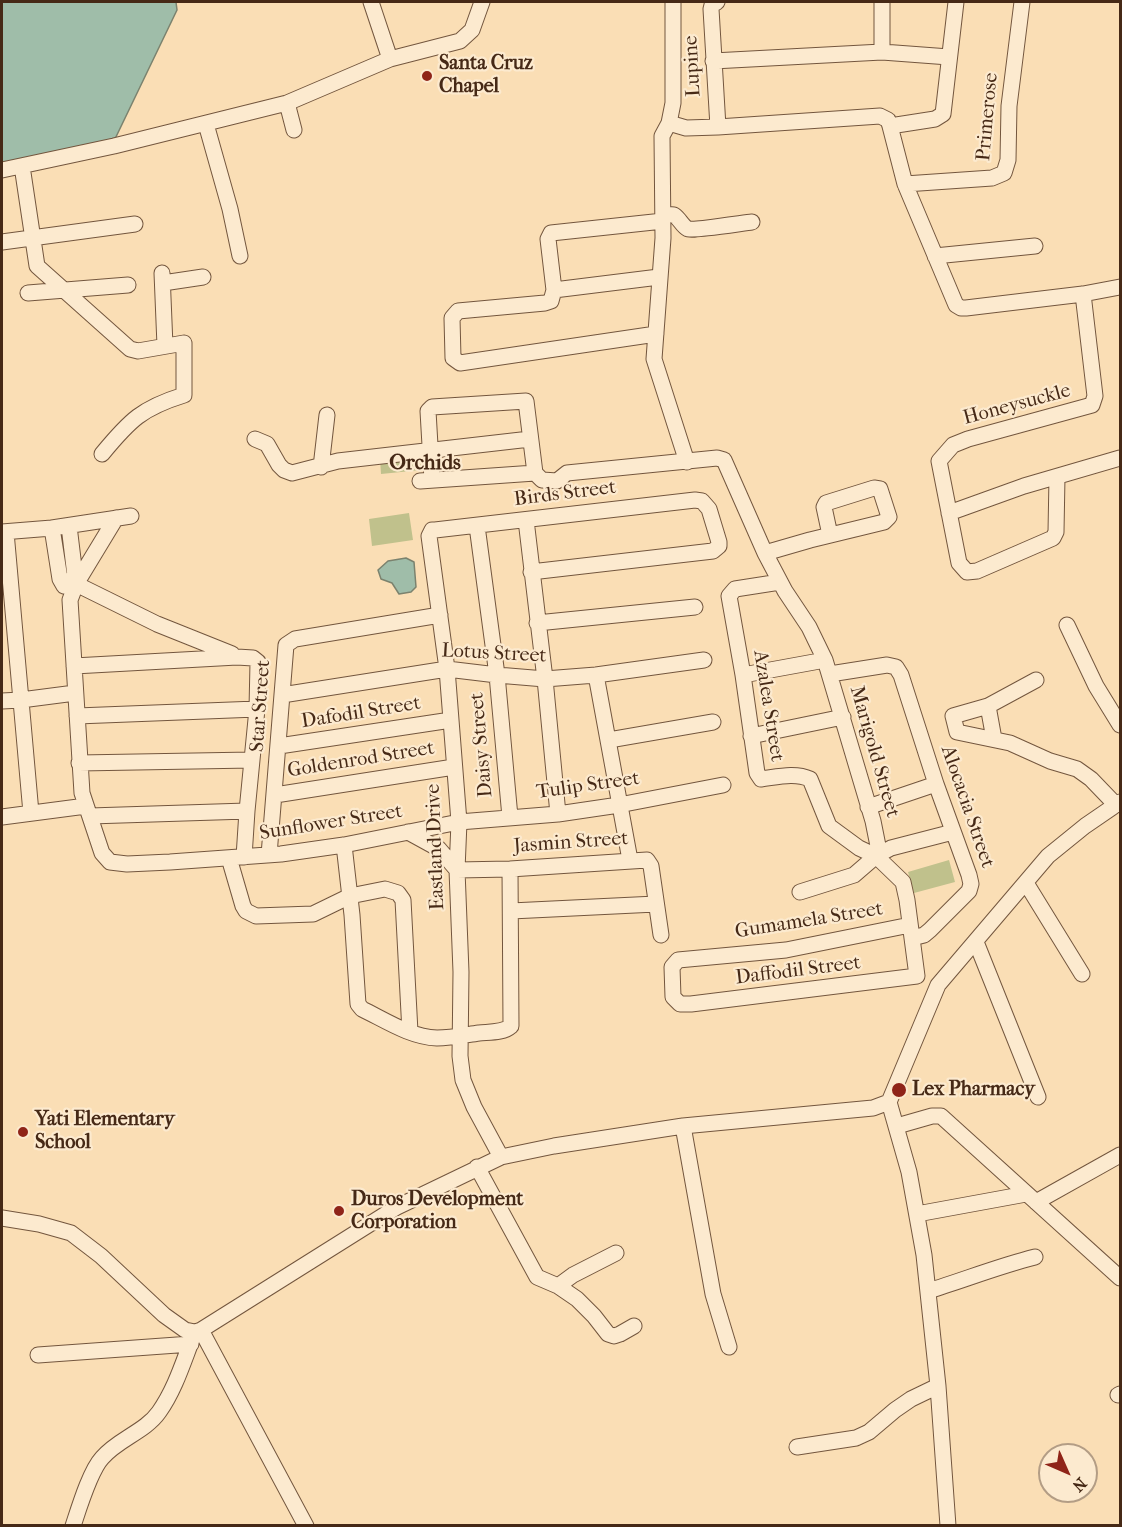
<!DOCTYPE html>
<style>
body{margin:0}
#map{position:relative;width:1122px;height:1527px;overflow:hidden;background:#fadeb5;font-family:"IM FELL French Canon",serif}
canvas{display:block}
.frame{position:absolute;inset:0;border:3px solid #462916;pointer-events:none}
.north{position:absolute;left:1038px;top:1443px;width:60px;height:60px;box-sizing:border-box;background:#fceacf;border:2px solid #b39d85;border-radius:50%;rotate:135deg;font-size:16px;font-weight:700;line-height:24px;text-align:center;color:#462916}
.north::after{content:'';display:block;margin:auto;width:21px;height:27px;background:#8f2418;clip-path:polygon(50% 0,100% 100%,50% 72%,0 100%)}
</style>
<div id="map">
<canvas width="1122" height="1527"></canvas>
<div class="frame"></div>
<div class="north">N</div>
</div>
<script>
const ctx = document.querySelector('canvas').getContext('2d');
ctx.lineJoin = 'round';
function fillPath(path, color) {
  ctx.fillStyle = color;
  ctx.fill(path, 'evenodd');
}
function stroke(path, color, width, dash) {
  ctx.strokeStyle = color;
  ctx.lineWidth = width;
  ctx.lineCap = dash ? 'butt' : 'round';
  ctx.setLineDash(dash || []);
  ctx.stroke(path);
}
function label(font, color, halo, rows, align = 'center') {
  ctx.font = font + ' "IM FELL French Canon",serif';
  ctx.lineWidth = 4.5;
  ctx.setLineDash([]);
  ctx.textBaseline = 'middle';
  ctx.strokeStyle = halo;
  ctx.fillStyle = color;
  for (const [text, x, y, turn = 0] of rows) {
    ctx.save();
    ctx.translate(x, y);
    ctx.rotate((+turn || 0) * Math.PI / 180);
    ctx.textAlign = isNaN(turn) ? turn : align;
    if (halo) ctx.strokeText(text, 0, 0);
    ctx.fillText(text, 0, 0);
    ctx.restore();
  }
}
fillPath(new Path2D(`
 M420,455L421,470L381,474L380,459Z
 M409,513L413,540L372,546L369,519Z
 M949,860L955,882L914,893L908,872Z`), '#c0c18c');
const water = new Path2D(`
 M2,2H176L177,10L114,141L2,163Z
 M406,558L414,562L416,587L411,592L399,594L392,583L381,579L378,570L388,561Z`);
fillPath(water, '#9fbda9');
stroke(water, '#7b826e', 1.5);
const minor = new Path2D(`
 M371,2L390,59
 M717,2L712,5L711,9L718,127
 M882,52V2
 M713,61L882,52L949,57
 M287,103L294,130
 M669,123L673,103V2
 M206,124L230,209L240,256
 M890,126L935,119L943,114L956,2
 M22,166L37,266L130,349L138,351L184,343V395C142,408 130,420 102,454
 M2,170L114,146L287,103L390,59L460,41L472,30L482,2
 M905,184L992,178L1004,173L1008,160L1009,106L1022,2
 M663,214L674,215C680,219 682,226 688,229C691,231 743,223 752,222
 M2,242L135,224
 M935,256L1035,246
 M162,273L165,346
 M163,283L203,277
 M554,290L659,277
 M28,293L128,285
 M656,334L460,363L453,358L452,318L458,311L545,303L551,301L554,290L548,239L551,233L663,221
 M255,439L267,444L279,465L284,470L292,473L338,461L530,439
 M687,462L654,359L663,238L662,136L669,123L686,128L718,127L880,116L888,120L890,126L905,184L956,305L961,308H966L1083,294L1120,287
 M321,467L327,415
 M1057,477L1056,532L1053,538L977,571L967,572L959,563L939,461L953,445L968,439L1092,405L1095,396L1083,294
 M432,480L428,411L432,407L526,401L535,473L542,480L557,481L567,473L717,458L724,460L765,553L785,591L809,627L825,660L873,821L878,846L876,856
 M420,481L535,473
 M949,513L1024,486L1120,458
 M526,520L545,679L558,814
 M69,526L76,584L70,600L82,793L102,853L110,862L127,864L170,862L281,854L344,845L459,822L558,814L619,805L723,785
 M477,526L497,675L510,817
 M52,528L60,579L64,586
 M2,532L52,528L131,516
 M6,532L31,813
 M765,553L810,540L884,522L889,517L880,489L874,488L826,503L824,507L830,535
 M60,579L76,584L157,624L232,654
 M780,582L735,589L729,596L743,675L757,773L761,779C777,777 795,772 810,779L829,826L859,848L876,856L903,882L907,900L917,976
 M76,584L116,518
 M537,623L695,607
 M1067,625L1096,686L1120,725
 M74,666L237,657L253,658L258,662L257,709L247,811L244,857
 M830,674L887,665L896,667L901,675L936,784L969,875L971,884L969,891L930,930L924,935L912,938
 M596,675L630,860
 M743,675L825,660
 M1036,680L988,706L953,716L957,732L1010,743L1050,761L1077,769L1091,779L1116,805
 M282,695L447,669L497,675L545,679L596,675L704,660
 M2,701L21,700L75,693
 M988,706L994,739
 M77,716L257,709
 M751,736L843,717
 M609,740L713,722
 M279,746L451,720
 M79,763L252,760
 M275,795L454,767
 M868,807L936,784
 M90,816L247,811
 M2,817L86,806
 M408,832L439,849L457,870L510,869L647,860L651,866L661,935
 M344,845L352,915L358,1004L362,1009C385,1020 410,1037 437,1038C451,1038 465,1035 479,1033C490,1032 503,1033 511,1026L510,869
 M269,855L286,645L295,639L440,615
 M229,858L243,906L246,911L256,916L313,914L350,896L385,889L398,893L403,900L410,1032
 M1026,883L1082,974
 M800,892L854,875L876,856L891,848L953,832
 M511,911L656,904
 M910,925L786,950L678,960L672,967L673,997L680,1004H691L917,976
 M976,942L1038,1097
 M683,1126L713,1294L729,1347
 M897,1126L932,1116H941L1120,1278
 M501,1157L474,1107L463,1080L460,1056L461,972L457,870L459,822L447,669L429,536L432,530H435L695,500L702,501L709,509L719,542V546L713,551L531,572
 M477,1167L537,1277L558,1286L577,1299L594,1316L608,1334L614,1336L620,1334L634,1326
 M1036,1202L1120,1155
 M917,1214L1026,1194
 M2,1218L39,1224L71,1233L101,1256L164,1315L185,1330L195,1332L201,1330L397,1207L501,1157L554,1146L683,1126L873,1108L889,1102
 M558,1286L573,1275L616,1253
 M928,1291C964,1280 999,1266 1035,1257
 M201,1330L306,1526
 M38,1355L191,1344
 M1118,1395L1120,1394
 M797,1447L856,1438L869,1432L895,1410L911,1399L938,1386
 M73,1526C79,1508 90,1471 102,1458C118,1439 145,1432 159,1412C176,1388 184,1359 195,1332
 M948,1526L938,1386L924,1255L909,1172L889,1102L938,985L1048,856L1085,826L1120,802`);
stroke(minor, '#73563e', 17);
stroke(minor, '#fceacf', 15);
for (const [x, y, r, color] of [
 [427,76,6,"#8f2418"],
 [899,1090,8,"#8f2418"],
 [23,1132,6,"#8f2418"],
 [339,1211,6,"#8f2418"]
]) {
  const dot = new Path2D();
  dot.arc(x, y, r, 0, 2 * Math.PI);
  ctx.fillStyle = color;
  ctx.fill(dot);
  stroke(dot, '#fceacf', 2);
}
label('bold 20px', '#462916', '#fceacf', [
 ["Santa Cruz",439,64],
 ["Chapel",439,87],
 ["Lex Pharmacy",912,1090],
 ["Yati Elementary",35,1120],
 ["School",35,1143],
 ["Duros Development",351,1200],
 ["Corporation",351,1223]
], 'left');
label('20px', '#462916', '#fceacf', [
 ["Lupine",693,66,-93],
 ["Primerose",988,117,-85],
 ["Honeysuckle",1017,405,-15],
 ["Birds Street",565,494,-7],
 ["Lotus Street",494,654,3],
 ["Star Street",261,706,-86],
 ["Azalea Street",768,706,81],
 ["Dafodil Street",361,713,-9],
 ["Daisy Street",482,745,-95],
 ["Marigold Street",874,752,74],
 ["Goldenrod Street",361,760,-9],
 ["Tulip Street",588,786,-8],
 ["Alocacia Street",967,807,71],
 ["Sunflower Street",331,823,-9],
 ["Jasmin Street",571,843,-4],
 ["Eastland Drive",436,847,-92],
 ["Gumamela Street",809,921,-9],
 ["Daffodil Street",798,971,-7]
]);
label('bold 21px', '#462916', '#fceacf', [
 ["Orchids",425,464]
]);
</script>
